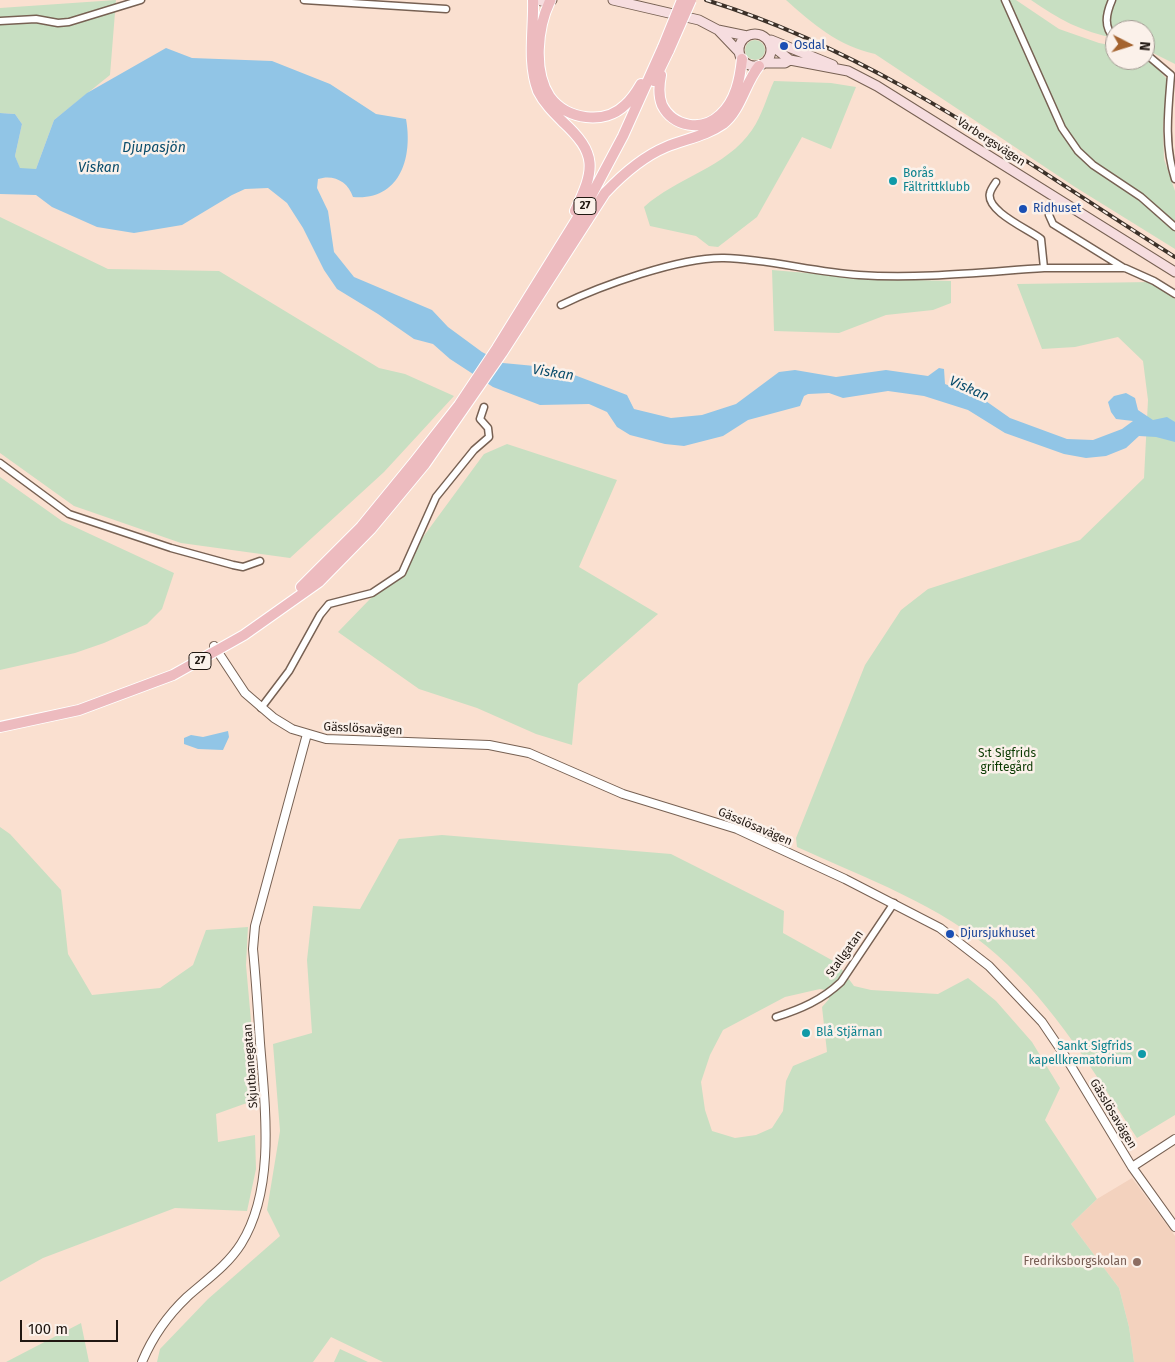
<!DOCTYPE html>
<meta charset="utf-8">
<style>
body{margin:0}
#map{position:relative;width:1175px;height:1362px;overflow:hidden;background:#fae0d0;font-family:"Fira Sans",sans-serif}
canvas{display:block}
.north{position:absolute;left:1105px;top:20px;width:50px;height:50px;box-sizing:border-box;background:#fbf1ea;border:1px solid #a39a93;border-radius:50%;rotate:95deg;font-size:14px;font-weight:700;line-height:20px;text-align:center;color:#201711}
.north::after{content:'';display:block;margin:auto;width:18px;height:22px;background:#a4632f;clip-path:polygon(50% 0,100% 100%,50% 72%,0 100%)}
.scale{position:absolute;left:20px;top:1320px;width:98px;height:22px;box-sizing:border-box;border:2px solid #201711;border-top:0;padding-left:6px;font-size:15px;line-height:18px;white-space:nowrap;color:#201711;-webkit-text-stroke:4px #fbf1ea;paint-order:stroke}
</style>
<div id="map">
<canvas width="1175" height="1362"></canvas>
<div class="north">N</div>
<div class="scale">100 m</div>
</div>
<script>
const ctx = document.querySelector('canvas').getContext('2d');
ctx.lineJoin = 'round';
function fillPath(path, color) {
  ctx.fillStyle = color;
  ctx.fill(path, 'evenodd');
}
function stroke(path, color, width, dash) {
  ctx.strokeStyle = color;
  ctx.lineWidth = width;
  ctx.lineCap = dash ? 'butt' : 'round';
  ctx.setLineDash(dash || []);
  ctx.stroke(path);
}
function label(font, color, halo, rows, align = 'center') {
  ctx.font = font + ' "Fira Sans",sans-serif';
  ctx.lineWidth = 5;
  ctx.setLineDash([]);
  ctx.textBaseline = 'middle';
  ctx.strokeStyle = halo;
  ctx.fillStyle = color;
  for (const [text, x, y, turn = 0] of rows) {
    ctx.save();
    ctx.translate(x, y);
    ctx.rotate((+turn || 0) * Math.PI / 180);
    ctx.textAlign = isNaN(turn) ? turn : align;
    if (halo) ctx.strokeText(text, 0, 0);
    ctx.fillText(text, 0, 0);
    ctx.restore();
  }
}
fillPath(new Path2D(`
 M1132,1178L1175,1236V1362H1134L1129,1327L1119,1288L1071,1224L1097,1199Z`), '#f3d2be');
fillPath(new Path2D(`
 M116,0L110,75L54,120L36,169H20L15,156L22,124L15,114L0,113V8Z
 M786,0H1016L1059,29L1099,43L1115,46V60H1145V56L1148,58L1167,79L1163,127L1164,159L1175,191V249L1075,187L875,54C838,46 813,24 786,0Z
 M1031,0H1175V64L1145,49V30H1115V38C1082,32 1058,19 1031,0Z
 M745 50a10 10 0 1 1 20 0a10 10 0 1 1-20 0Z
 M774,81L831,83L856,87L831,149L802,137L757,217L718,247L709,246L696,236L650,226L644,207C677,177 726,168 752,130C762,116 767,96 774,81Z
 M0,217L108,269L219,271L379,368L405,374L454,396L384,472L290,558L181,543L74,506L0,453Z
 M772,270L878,279L951,281V303L933,310L886,315L839,333L774,331Z
 M1151,282L1175,299V1115L1137,1138C1095,1074 1055,1006 997,955C943,906 863,877 797,847L796,838L865,665L901,610L928,589L1080,540L1144,478L1148,400L1143,361L1118,337L1075,347L1042,349L1017,284Z
 M507,444L617,480L579,567L658,614L578,684L572,745L536,734L477,708L419,689L338,632L401,567L484,454Z
 M0,477L62,521L174,573L162,609L147,624L104,643L75,653L0,670Z
 M0,827L10,834L61,890L68,954L92,995L160,988L193,965L206,930L248,927L246,965L258,1099L216,1114L218,1142L255,1135L256,1169L247,1211L175,1208L43,1258L0,1282Z
 M442,835L671,854L784,911L783,933L837,963L854,986L871,990L938,994L968,978L996,1001L1032,1042L1060,1088L1045,1120L1097,1199L1071,1224L1119,1288L1129,1327L1134,1362H383L331,1337L313,1362H157L160,1349L208,1299L280,1236L267,1210L280,1131L273,1044L312,1033L307,960L313,906L360,909L399,839ZM820,989L825,990L829,999L822,1007L827,1052L793,1066L786,1081L783,1111L772,1128L756,1135L735,1138L712,1131L705,1110L701,1082L710,1055L723,1030L785,997Z
 M81,1323L89,1362H6Z
 M340,1349L368,1362H334Z`), '#c8dfc2');
fillPath(new Path2D(`
 M166,48L192,58L272,61L330,84L376,114L406,119C413,158 400,201 353,197C348,181 333,174 318,179L317,188L328,211L334,252L354,277L432,310L448,327L482,352L503,363L556,368L627,395L634,409L671,418L702,415L736,404L779,372L795,370L836,377L886,370L928,376L939,368L944,369L945,384L983,399L1010,418L1067,439L1093,440L1122,429L1133,421L1116,419L1111,412L1108,402L1114,396L1126,393L1135,398L1138,410L1153,420L1167,417L1175,422V442L1156,437L1139,436L1126,448L1106,456L1086,458L1064,454L1005,433L968,410L924,396L888,391L843,398L829,393L808,394L804,396L800,406L748,420L723,436L684,446L665,444L630,435L617,427L607,412L589,404L540,405L493,387L450,359L433,344L414,339L378,314L337,289L324,270L303,228L287,203L268,188L245,189L232,195L182,225L134,233L97,227L52,207L36,195L0,194V113L15,114L22,124L15,156L20,168L36,169L54,120L87,93Z
 M228,731L229,737L223,750L198,749L184,744V738L191,735L203,737Z`), '#91c5e6');
const minor = new Path2D(`
 M304,0L446,9
 M1005,0L1062,128L1078,151L1093,165L1141,197L1175,227
 M1112,0C1106,14 1103,27 1115,39
 M0,21L36,19L58,23L69,22L141,0
 M1145,53L1171,75C1168,111 1164,145 1175,179
 M1049,215L1053,224L1124,268
 M1044,268H1125L1154,281L1175,294
 M561,305C600,286 680,257 724,258C769,259 813,272 859,275C920,279 983,272 1044,268L1041,239C1030,230 985,211 990,193C991,189 994,185 996,182
 M0,463L69,514L171,548L233,565L243,567L260,561
 M261,708L289,671L320,615L329,604L372,593L402,573L436,497L474,450L489,437L488,428L480,419L484,407
 M776,1017C801,1009 822,1000 841,982L894,903`);
const tertiary = new Path2D(`
 M214,646L245,693L274,718L292,729L326,739L489,745L529,753L623,794L737,829L845,879L940,928L989,966L1042,1022L1065,1056L1132,1167L1175,1227
 M1132,1167L1175,1139
 M142,1362C152,1338 168,1315 187,1297C206,1280 227,1266 241,1244C276,1188 265,1106 260,1043C258,1012 256,980 253,949L255,926L307,734`);
const secondary = new Path2D(`
 M537,0L546,2L552,0
 M613,0L699,20L718,30L747,36
 M718,30L739,52
 M739 50a16 16 0 1 1 32 0a16 16 0 1 1-32 0Z
 M771,40L833,65
 M771,45L790,60L848,71L877,86L1175,272
 M764,63H785L790,60`);
const primary = new Path2D(`
 M533,0C534,30 527,62 538,91C544,103 553,112 562,121C598,154 595,169 575,211
 M550,1C537,28 533,72 550,97C567,120 605,125 625,105C632,99 637,91 641,84
 M661,75C659,85 658,95 662,105C673,127 702,132 720,115C736,101 740,78 742,59
 M654,81L669,50
 M301,587L361,527L415,461L459,405L497,348L590,198L623,136L663,47
 M0,727L79,710L173,675L244,635L319,582L371,529L425,464L502,353L605,193C623,174 642,157 666,147C685,139 706,136 723,124C741,110 745,83 759,66`);
stroke(minor, '#776153', 9);
stroke(tertiary, '#776153', 10);
stroke(secondary, '#776153', 11);
stroke(primary, '#fff', 12);
stroke(minor, '#fff', 6);
stroke(tertiary, '#fff', 8);
stroke(secondary, '#f6dddf', 9);
stroke(primary, '#edbbbf', 10);
const rail = new Path2D(`
 M706,0C878,53 1024,162 1175,257`);
stroke(rail, '#3c3129', 4);
stroke(rail, '#fbf1ea', 2, [5.5]);
const primaryBridge = new Path2D(`
 M663,47L682,0
 M669,50L691,0`);
stroke(primaryBridge, '#fff', 12, []);
stroke(primaryBridge, '#edbbbf', 10);
for (const [x, y, r, color] of [
 [784,46,5,"#1a4fb4"],
 [893,181,5,"#0f9aa8"],
 [1023,209,5,"#1a4fb4"],
 [950,934,5,"#1a4fb4"],
 [806,1033,5,"#0f9aa8"],
 [1142,1054,5,"#0f9aa8"],
 [1137,1262,5,"#8d6e63"]
]) {
  const dot = new Path2D();
  dot.arc(x, y, r, 0, 2 * Math.PI);
  ctx.fillStyle = color;
  ctx.fill(dot);
  stroke(dot, '#fbf1ea', 2);
}
for (const [x, y, w] of [
 [585,206,22],
 [200,661,22]
]) {
  const box = new Path2D();
  box.roundRect(x - w / 2, y - 8.5, w, 17, 4);
  ctx.fillStyle = '#fbf1ea';
  ctx.fill(box);
  stroke(box, '#201711', 1);
}
label('bold 11px', '#201711', null, [
 ["27",585,206],
 ["27",200,661]
]);
label('12px', '#164399', '#fbf1ea', [
 ["Osdal",794,46],
 ["Ridhuset",1033,209],
 ["Djursjukhuset",960,934]
], 'left');
label('12px', '#201711', '#fbf1ea', [
 ["Varbergsvägen",991,142,33],
 ["Gässlösavägen",363,729,3],
 ["Gässlösavägen",755,827,23],
 ["Stallgatan",845,954,-54],
 ["Skjutbanegatan",251,1066,-94],
 ["Gässlösavägen",1113,1114,59]
]);
label('12px', '#0d838f', '#fbf1ea', [
 ["Borås",903,174],
 ["Fältrittklubb",903,188],
 ["Blå Stjärnan",816,1033],
 ["Sankt Sigfrids",1132,1047,"right"],
 ["kapellkrematorium",1132,1061,"right"]
], 'left');
label('12px', '#093900', '#fbf1ea', [
 ["S:t Sigfrids",1007,754],
 ["griftegård",1007,768]
]);
label('12px', '#785e54', '#fbf1ea', [
 ["Fredriksborgskolan",1127,1262]
], 'right');
label('italic 14px', '#094c6b', '#fbf1ea', [
 ["Djupasjön",154,148],
 ["Viskan",99,168],
 ["Viskan",553,373,9],
 ["Viskan",969,389,24]
]);
</script>
